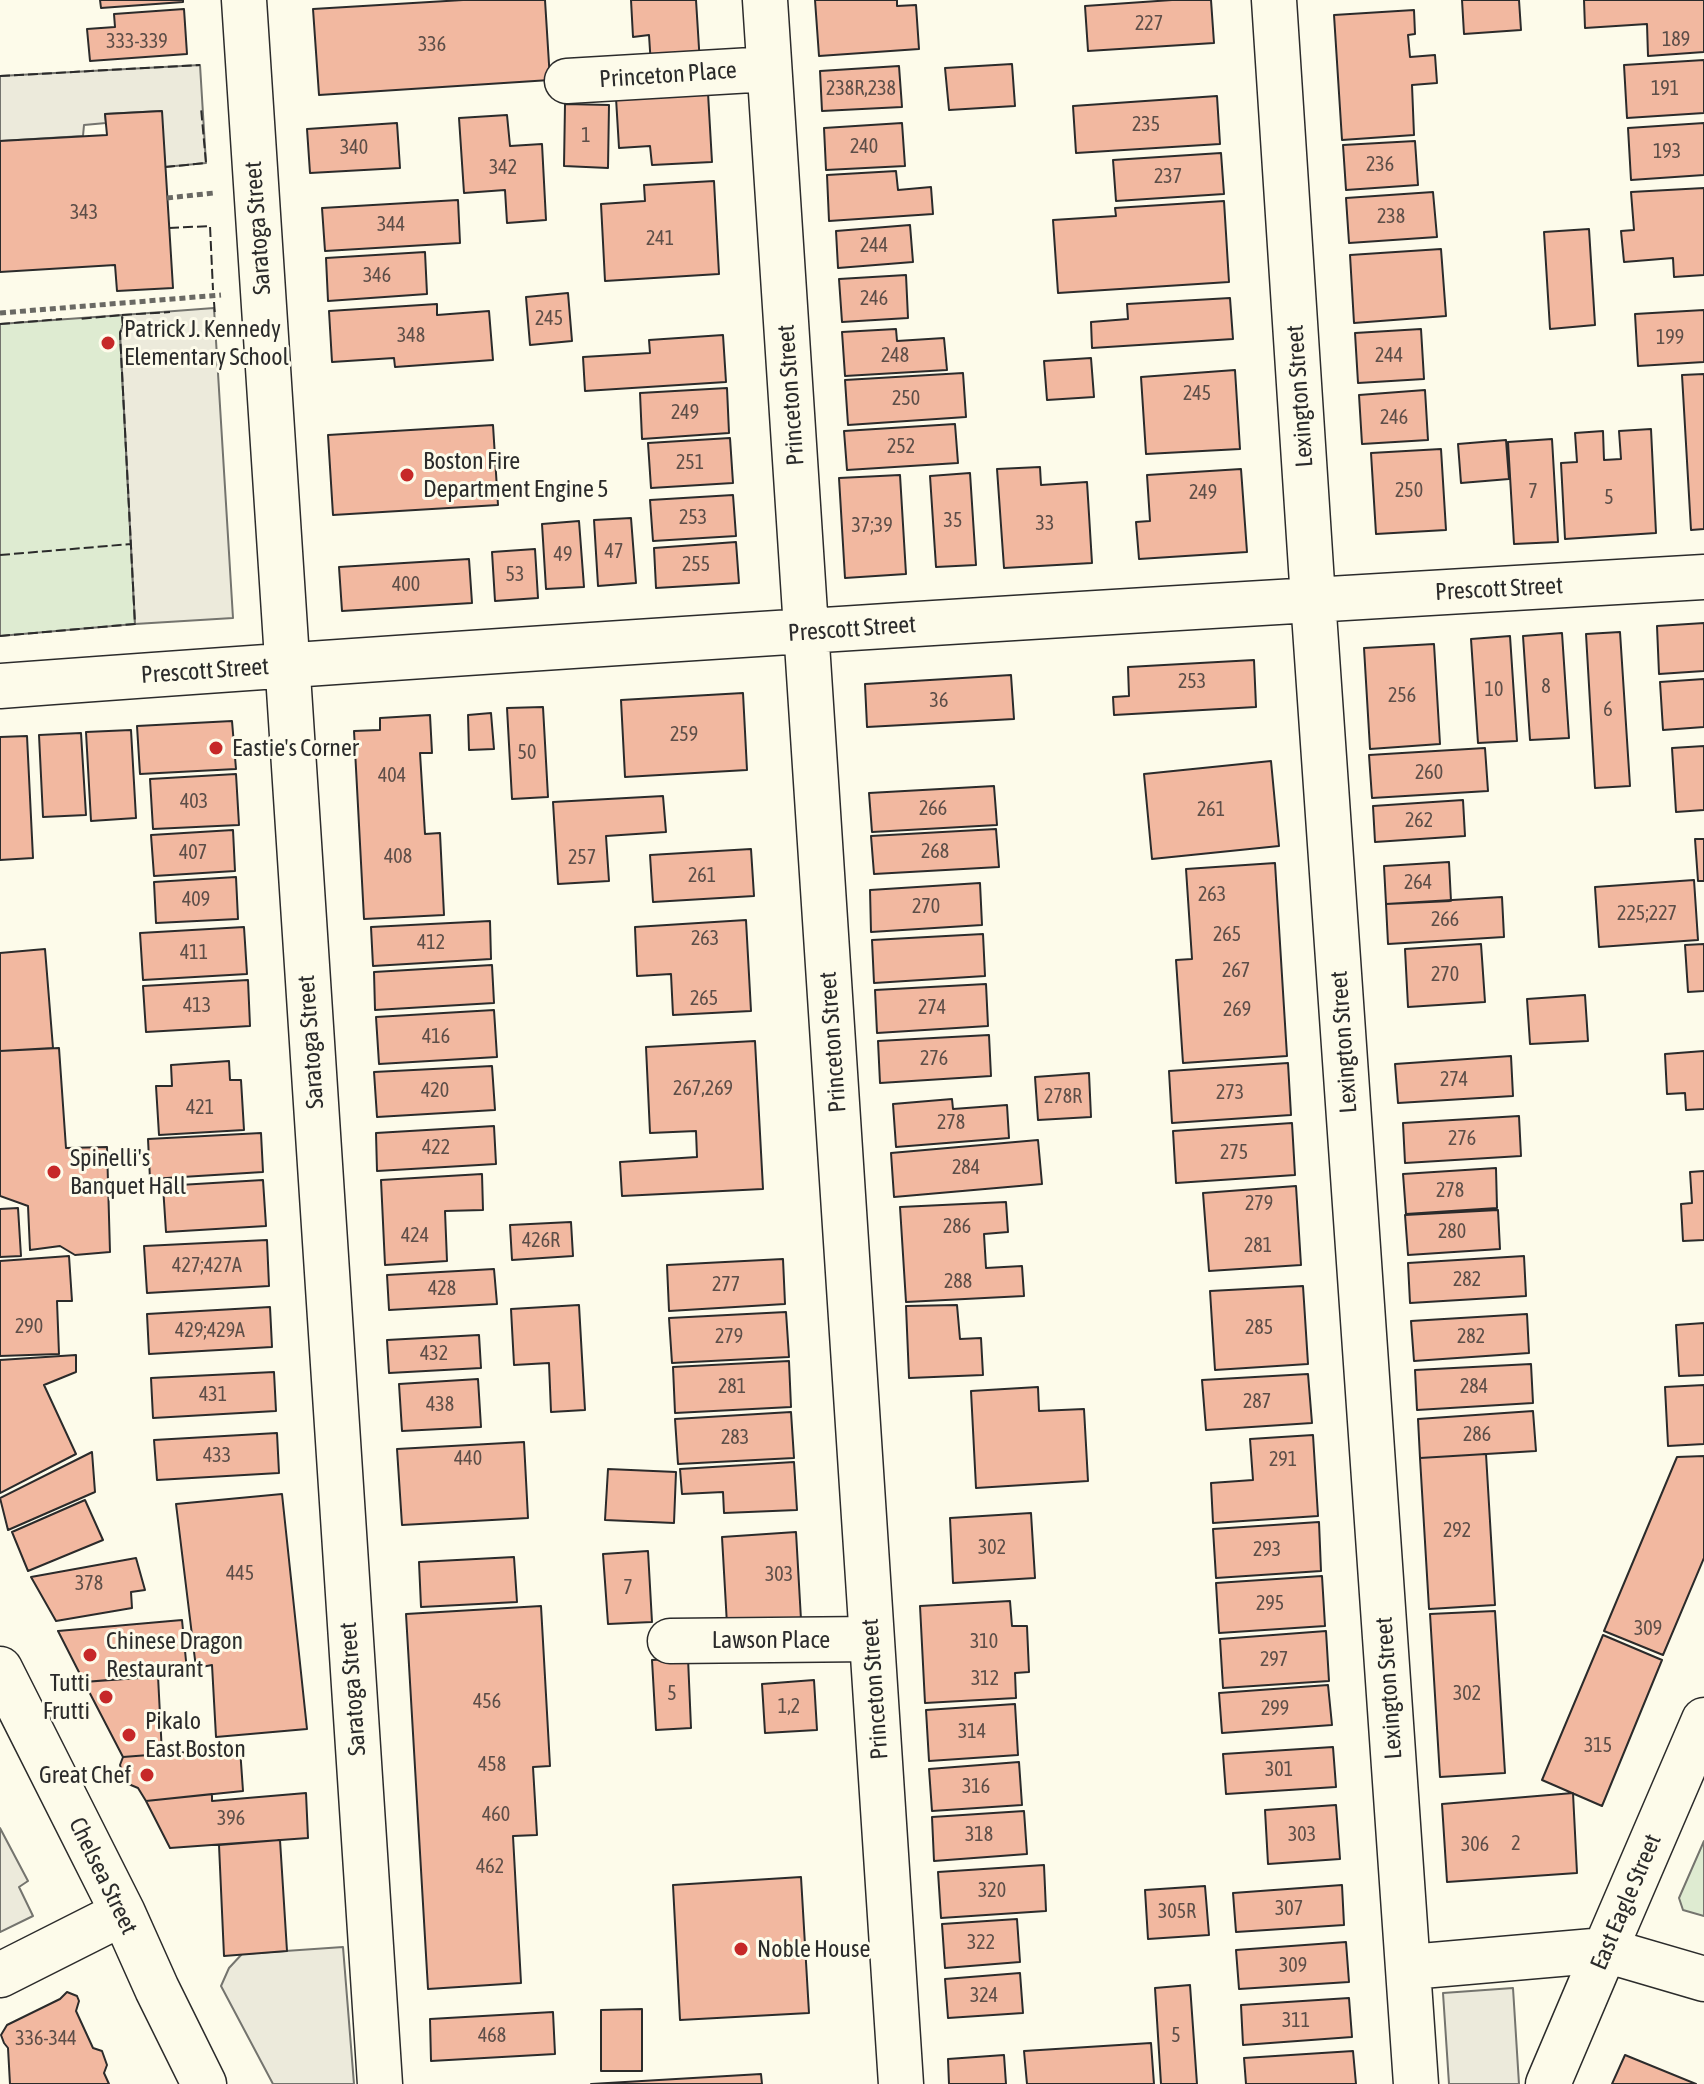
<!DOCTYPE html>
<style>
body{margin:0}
canvas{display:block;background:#fdfbea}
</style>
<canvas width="1704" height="2084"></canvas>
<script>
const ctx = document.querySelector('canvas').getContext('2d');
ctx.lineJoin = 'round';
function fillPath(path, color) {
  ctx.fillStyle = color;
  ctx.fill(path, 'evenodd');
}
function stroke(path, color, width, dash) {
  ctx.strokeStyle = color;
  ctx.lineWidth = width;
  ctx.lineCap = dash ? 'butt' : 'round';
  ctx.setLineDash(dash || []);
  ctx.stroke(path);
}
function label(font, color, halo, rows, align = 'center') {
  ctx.font = font + ' "Asap Condensed",sans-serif';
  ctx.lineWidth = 6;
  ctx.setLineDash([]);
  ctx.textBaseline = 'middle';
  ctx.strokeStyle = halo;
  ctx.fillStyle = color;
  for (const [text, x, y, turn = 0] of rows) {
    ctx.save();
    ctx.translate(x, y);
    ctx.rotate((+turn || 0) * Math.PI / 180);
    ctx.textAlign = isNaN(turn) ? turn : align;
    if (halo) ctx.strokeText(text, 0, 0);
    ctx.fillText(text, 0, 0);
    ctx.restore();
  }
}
const green = new Path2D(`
 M122,315L123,325L120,333L135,624L0,636V324Z
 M1704,1841V1916L1683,1910L1679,1898Z`);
fillPath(green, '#deebd1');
stroke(green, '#74746e', 2);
const parking = new Path2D(`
 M200,65L206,163L165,167L161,111L105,114L106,123L84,125L83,136L0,141V76Z
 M214,308L233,618L135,624L120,333L123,325L122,315Z
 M0,1828L28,1881L19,1887L33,1916L0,1932Z
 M343,1947L354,2084H273L221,1986L229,1968L242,1954Z
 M1513,1988L1519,2084H1449L1443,1993Z`);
fillPath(parking, '#eceadb');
stroke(parking, '#74746e', 2);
const building = new Path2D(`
 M100,0H183V2L101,8Z
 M463,0H545L550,80L319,95L313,9Z
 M631,0H696L700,64L651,66L649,35L633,37Z
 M815,0H897V6L916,5L919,49L819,56Z
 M1172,0H1211L1214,43L1088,51L1085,6Z
 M1462,0H1519L1521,30L1464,34Z
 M1584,0H1704V52L1648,56L1647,24L1585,28Z
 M184,9L187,54L90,61L87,29L115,27L114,14Z
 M1414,10L1415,34L1408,35L1410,57L1435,55L1437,83L1412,85L1414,135L1342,140L1334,15Z
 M1704,60V113L1627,118L1624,65Z
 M1012,64L1015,106L949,110L945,68Z
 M899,66L902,107L822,111L820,71Z
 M708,93L712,162L652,165L650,146L619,148L616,98Z
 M1217,96L1220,144L1076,153L1073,106Z
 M565,104L609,105L608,168L564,166Z
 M162,111L173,288L117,291L115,265L0,272V141L107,135L105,114Z
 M507,115L510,146L542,144L546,220L507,223L505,190L464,193L459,118Z
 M397,123L400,168L310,173L307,129Z
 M902,123L905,166L826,170L824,128Z
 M1704,123V175L1631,180L1628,128Z
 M1415,141L1418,185L1346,190L1343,145Z
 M1221,153L1224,194L1116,201L1113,160Z
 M896,171L898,190L931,187L933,214L829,221L827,175Z
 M714,181L719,274L605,281L601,204L645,201L644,185Z
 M1704,188V275L1674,277L1673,258L1624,262L1621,231L1634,230L1631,192Z
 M1433,192L1437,237L1349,243L1346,198Z
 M458,200L460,243L325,251L322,208Z
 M1224,201L1229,282L1058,293L1053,220L1116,216L1115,208Z
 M910,225L913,262L838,268L836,231Z
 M1589,229L1595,325L1550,329L1544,232Z
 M1441,249L1446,316L1354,323L1350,255Z
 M425,252L427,294L328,301L326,258Z
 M906,275L908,318L842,322L839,279Z
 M568,293L572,341L530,345L526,297Z
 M1230,298L1233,339L1092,348L1091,322L1128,319L1127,304Z
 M437,304V315L489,311L493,360L395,367L394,358L332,362L329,311Z
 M1704,310V362L1638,366L1635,314Z
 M896,329L897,341L944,338L947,370L845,376L842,332Z
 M1421,329L1424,379L1358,383L1355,333Z
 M723,335L726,382L585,391L583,357L650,353L649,340Z
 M1091,358L1094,397L1047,400L1044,361Z
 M1235,370L1240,449L1146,454L1141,377Z
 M963,373L966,417L848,425L845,380Z
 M1704,374V529L1691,530L1682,375Z
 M727,388L729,433L642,439L640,393Z
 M1425,390L1428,440L1362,444L1359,395Z
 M955,424L958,463L847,470L844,431Z
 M493,425L498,505L333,515L328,435Z
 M1651,429L1656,533L1565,539L1561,463L1577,462L1575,433L1603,431L1604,460L1621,459L1619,431Z
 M730,438L733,483L651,488L648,443Z
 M1552,439L1558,542L1514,544L1508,442Z
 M1506,440L1509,479L1461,483L1458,444Z
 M1441,449L1446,530L1376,534L1371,453Z
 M1040,467L1041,485L1087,482L1092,563L1004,568L997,469Z
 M1241,469L1247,552L1139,559L1136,522L1150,521L1147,475Z
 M970,473L976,565L936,567L930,476Z
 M900,475L906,574L845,578L839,478Z
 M733,495L736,536L653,541L650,500Z
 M631,518L636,583L598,586L594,520Z
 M579,521L584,587L546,589L542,524Z
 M736,542L739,583L656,588L654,548Z
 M535,549L538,598L495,601L492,552Z
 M469,559L472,603L342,611L339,567Z
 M1704,623V671L1659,674L1657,626Z
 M1620,632L1630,786L1595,788L1586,634Z
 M1562,633L1569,738L1530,740L1523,636Z
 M1510,636L1517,741L1478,743L1471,639Z
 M1434,644L1440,744L1370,749L1364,648Z
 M1254,660L1256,707L1114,715L1113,697L1129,696L1128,667Z
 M1011,675L1014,719L867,727L865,684Z
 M1704,679V727L1663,730L1660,682Z
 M743,693L747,770L625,777L621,700Z
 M543,707L548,797L512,799L507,708Z
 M491,713L494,749L469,750L468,715Z
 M430,715L432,753H420L425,834L440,833L444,915L364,919L354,731L380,730V718Z
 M232,721L236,769L140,774L137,726Z
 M131,730L136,818L91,821L86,732Z
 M81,733L86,815L43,817L39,735Z
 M27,736L33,858L0,860V737Z
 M1704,746V810L1676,812L1672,748Z
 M1485,748L1488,791L1372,798L1369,755Z
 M1271,761L1279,846L1152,859L1144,774Z
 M236,774L239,825L153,829L150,779Z
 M994,786L997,825L872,832L869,793Z
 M663,796L666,832L606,836L609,881L558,884L553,802Z
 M1463,800L1465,836L1375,842L1373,806Z
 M996,829L999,867L874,874L871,836Z
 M233,830L235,871L154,876L151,835Z
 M1695,839H1704V881H1698Z
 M751,849L754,896L653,902L650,855Z
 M1449,862L1451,901L1386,904L1384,866Z
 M1275,863L1287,1056L1183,1063L1176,960L1192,959L1186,869Z
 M236,877L238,919L156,923L154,882Z
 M1694,880L1698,940L1599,947L1595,887Z
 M980,883L982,925L871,932L870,890Z
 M1502,897L1504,937L1388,944L1386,904Z
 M746,920L751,1011L673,1015L671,974L637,976L635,927Z
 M490,921L491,959L373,966L371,927Z
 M244,927L247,974L143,980L140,933Z
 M983,934L985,976L874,983L872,940Z
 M1481,944L1485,1002L1408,1007L1405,949Z
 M1704,944V991L1688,992L1685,945Z
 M45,949L53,1048L0,1051V953Z
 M492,965L494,1003L375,1010L374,972Z
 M248,980L250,1026L146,1032L143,986Z
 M986,984L988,1026L877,1033L875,990Z
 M1585,995L1588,1041L1530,1044L1527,999Z
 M494,1010L497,1057L379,1064L376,1017Z
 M989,1035L991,1076L880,1083L878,1041Z
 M755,1041L763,1189L622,1196L620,1162L697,1157L696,1131L650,1133L646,1047Z
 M59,1048L66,1148L107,1147L110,1252L75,1255L60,1246L30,1250L28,1206L0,1196V1051Z
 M1704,1051V1109L1686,1110L1685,1093L1667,1094L1665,1054Z
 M1511,1056L1513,1096L1398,1103L1395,1064Z
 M229,1061L230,1080H241L244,1130L159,1135L156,1086H172L171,1065Z
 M1288,1063L1291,1115L1172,1123L1169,1071Z
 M492,1066L495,1110L377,1117L374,1072Z
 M1089,1073L1091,1117L1038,1120L1035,1077Z
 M952,1099L953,1109L1007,1105L1009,1138L896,1147L893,1104Z
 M1519,1116L1521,1156L1405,1163L1403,1123Z
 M1292,1123L1295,1175L1176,1183L1173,1131Z
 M494,1126L496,1164L377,1171L376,1133Z
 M261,1133L263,1172L150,1179L148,1139Z
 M1038,1140L1042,1184L894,1197L891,1153Z
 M1496,1168L1497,1208L1406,1214L1403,1174Z
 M1704,1171V1240L1683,1241L1681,1204L1692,1203L1690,1172Z
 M482,1174L483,1210L445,1211L447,1261L385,1265L381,1180Z
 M263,1180L266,1226L166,1232L163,1186Z
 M1296,1186L1301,1265L1209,1271L1203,1193Z
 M1006,1202L1008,1232L984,1234L986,1268L1022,1266L1024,1296L906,1302L900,1207Z
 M18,1208L21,1256L0,1257V1209Z
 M1498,1210L1500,1249L1408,1255L1405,1215Z
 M571,1222L573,1256L512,1260L510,1225Z
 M267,1240L269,1286L147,1293L144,1246Z
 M69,1256L72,1301H57L59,1354L0,1356V1261Z
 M1524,1256L1526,1296L1410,1303L1408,1263Z
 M783,1259L785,1304L669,1311L667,1265Z
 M494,1269L497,1304L389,1310L387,1275Z
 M1303,1286L1308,1364L1215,1370L1210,1291Z
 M579,1305L585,1410L551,1412L549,1363L514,1365L511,1309Z
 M957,1305L960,1339L981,1338L983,1375L909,1378L906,1306Z
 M270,1307L272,1347L149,1354L147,1314Z
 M786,1312L789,1357L672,1363L669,1318Z
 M1527,1314L1529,1353L1414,1361L1411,1321Z
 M1704,1323V1375L1679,1376L1676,1325Z
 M479,1335L481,1368L389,1373L387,1340Z
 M76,1355V1372L44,1385L76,1454L0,1493V1360Z
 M789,1361L791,1407L675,1413L673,1367Z
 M1531,1364L1533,1403L1417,1410L1415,1370Z
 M274,1372L276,1411L153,1418L151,1378Z
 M1308,1374L1312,1423L1206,1430L1202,1380Z
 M478,1379L481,1427L402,1431L399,1384Z
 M1704,1385V1444L1668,1446L1665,1387Z
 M1038,1387L1039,1411L1084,1409L1088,1481L976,1488L971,1391Z
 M1533,1411L1536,1451L1420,1458L1418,1419Z
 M791,1412L794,1458L678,1464L675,1419Z
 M277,1433L279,1473L157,1480L154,1440Z
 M1313,1435L1318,1516L1213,1523L1211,1483L1253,1480L1250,1439Z
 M524,1442L528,1518L402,1525L397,1449Z
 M92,1452L95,1492L8,1530L0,1498Z
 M1486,1454L1495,1605L1429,1609L1420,1458Z
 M1704,1456V1558L1663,1655L1604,1631L1677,1457Z
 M794,1462L797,1510L724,1513L723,1492L682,1494L680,1469Z
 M608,1469L676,1472L674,1523L605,1520Z
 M282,1494L307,1729L216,1737L212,1665L196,1668L176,1504Z
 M85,1500L103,1540L28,1571L12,1532Z
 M1031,1513L1035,1578L953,1583L950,1518Z
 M1319,1522L1321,1571L1216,1578L1213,1529Z
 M796,1532L802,1637L728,1642L722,1537Z
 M648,1551L652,1622L608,1624L603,1554Z
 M514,1557L517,1602L421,1607L419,1562Z
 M136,1558L145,1590L131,1592L132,1608L56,1621L31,1577Z
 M1322,1576L1325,1626L1219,1633L1216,1583Z
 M1010,1601L1012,1626H1027L1029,1672L1015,1673L1016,1698L925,1703L920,1606Z
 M541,1606L550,1766L533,1767L537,1835L513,1836L521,1983L428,1989L406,1614Z
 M1495,1611L1505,1773L1440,1777L1430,1614Z
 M182,1620L187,1671L166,1672V1676L84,1682L58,1631Z
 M1326,1631L1329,1681L1223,1688L1220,1639Z
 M1603,1635L1662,1660L1602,1806L1542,1780Z
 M688,1658L691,1728L656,1730L652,1660Z
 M158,1676L162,1754L123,1757L84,1682Z
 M814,1680L817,1730L765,1733L762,1684Z
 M1328,1685L1332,1725L1222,1733L1219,1693Z
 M1015,1704L1018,1755L929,1761L926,1710Z
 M1333,1747L1336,1787L1226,1794L1223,1754Z
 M240,1748L243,1791L146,1801L138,1788L126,1783L120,1765L123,1757Z
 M1019,1762L1022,1805L932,1811L929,1769Z
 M306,1793L308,1838L170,1848L146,1801L212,1794V1801Z
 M1573,1793L1577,1873L1447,1882L1442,1804Z
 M1336,1805L1340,1859L1268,1864L1265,1810Z
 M1024,1811L1027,1854L934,1861L932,1817Z
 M280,1840L287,1951L224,1956L219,1845Z
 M1044,1865L1046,1911L941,1918L938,1872Z
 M801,1877L809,2013L680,2020L673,1885Z
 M1342,1885L1344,1925L1236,1932L1233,1893Z
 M1205,1886L1209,1935L1148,1939L1145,1890Z
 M1017,1919L1020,1962L945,1968L942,1924Z
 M1346,1942L1349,1982L1239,1989L1236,1950Z
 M1020,1973L1023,2013L948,2018L945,1979Z
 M1190,1985L1197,2084H1161L1155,1988Z
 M67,1992L77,1996L79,2001L76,2011L93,2048L102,2051L107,2065L104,2073L109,2084H10L8,2048L4,2043L1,2035L7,2025L60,1999Z
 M1349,1998L1352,2037L1243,2045L1241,2005Z
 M642,2009V2071H601V2010Z
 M553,2012L555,2054L431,2061L430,2019Z
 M1151,2043L1154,2084H1027L1024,2051Z
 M1353,2051L1356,2084H1246L1244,2058Z
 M1004,2055L1006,2084H949L948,2059Z
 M1625,2055L1696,2084H1612Z
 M761,2074L762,2084H591Z`);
fillPath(building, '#f2b8a0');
stroke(building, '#2b2b2b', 2);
const minor = new Path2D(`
 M244,0L380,2084
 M765,0L901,2084
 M1274,0L1313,599L1416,2084
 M567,81L769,69
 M0,686C568,644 1136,610 1704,577
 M670,1641L872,1639
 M1410,1967L1605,1950L1704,1720`);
const major = new Path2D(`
 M0,1669L123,1913L157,1989L204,2084
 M0,1975L123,1913
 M1548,2084L1605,1950L1704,1979`);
stroke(minor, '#2b2b2b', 47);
stroke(major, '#2b2b2b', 47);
stroke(new Path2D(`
 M167,198L214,193
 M0,313L221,295`), '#6a6964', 5, [6, 4]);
stroke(minor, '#fdfbea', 44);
stroke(major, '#fdfbea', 44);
stroke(new Path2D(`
 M0,76L200,65
 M165,167L206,163L201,108
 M169,228L210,226L213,290
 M214,302L215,315
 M122,315L170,312
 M0,324L62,319
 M0,555L131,544
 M0,636L135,624L120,333L123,325L122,315L78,319`), '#2b2b2b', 2, [10, 4]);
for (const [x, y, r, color] of [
 [108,343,8,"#c62828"],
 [407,475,8,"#c62828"],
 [216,748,8,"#c62828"],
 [54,1172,8,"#c62828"],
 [90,1655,8,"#c62828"],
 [106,1697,8,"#c62828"],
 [129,1735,8,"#c62828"],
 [147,1775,8,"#c62828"],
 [741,1949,8,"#c62828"]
]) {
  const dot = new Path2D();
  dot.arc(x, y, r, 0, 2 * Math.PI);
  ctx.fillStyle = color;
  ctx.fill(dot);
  stroke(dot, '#fdfbea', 3);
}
label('20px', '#5d4e48', null, [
 ["227",1149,24],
 ["189",1676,40],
 ["333-339",137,42],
 ["336",432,45],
 ["238R,238",861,89],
 ["191",1665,89],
 ["235",1146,125],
 ["1",586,136],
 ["240",864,147],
 ["340",354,148],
 ["193",1667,152],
 ["236",1380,165],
 ["342",503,168],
 ["237",1168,177],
 ["343",84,213],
 ["238",1391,217],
 ["344",391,225],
 ["241",660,239],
 ["244",874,246],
 ["346",377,276],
 ["246",874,299],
 ["245",549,319],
 ["348",411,336],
 ["199",1670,338],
 ["248",895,356],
 ["244",1389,356],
 ["245",1197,394],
 ["250",906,399],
 ["249",685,413],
 ["246",1394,418],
 ["252",901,447],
 ["251",690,463],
 ["250",1409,491],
 ["7",1533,492],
 ["249",1203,493],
 ["5",1609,498],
 ["253",693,518],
 ["35",953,521],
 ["33",1045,524],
 ["37;39",872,526],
 ["47",614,552],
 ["49",563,555],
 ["255",696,565],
 ["53",515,575],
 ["400",406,585],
 ["253",1192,682],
 ["8",1546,687],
 ["10",1494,690],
 ["256",1402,696],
 ["36",939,701],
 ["6",1608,710],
 ["259",684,735],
 ["50",527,753],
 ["260",1429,773],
 ["404",392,776],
 ["403",194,802],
 ["266",933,809],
 ["261",1211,810],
 ["262",1419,821],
 ["268",935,852],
 ["407",193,853],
 ["408",398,857],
 ["257",582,858],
 ["261",702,876],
 ["264",1418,883],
 ["263",1212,895],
 ["409",196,900],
 ["270",926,907],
 ["225;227",1647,914],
 ["266",1445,920],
 ["265",1227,935],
 ["263",705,939],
 ["412",431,943],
 ["411",194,953],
 ["267",1236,971],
 ["270",1445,975],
 ["265",704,999],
 ["413",197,1006],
 ["274",932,1008],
 ["269",1237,1010],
 ["416",436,1037],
 ["276",934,1059],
 ["274",1454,1080],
 ["267,269",703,1089],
 ["420",435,1091],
 ["273",1230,1093],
 ["278R",1063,1097],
 ["421",200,1108],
 ["278",951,1123],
 ["276",1462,1139],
 ["422",436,1148],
 ["275",1234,1153],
 ["284",966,1168],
 ["278",1450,1191],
 ["279",1259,1204],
 ["286",957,1227],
 ["280",1452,1232],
 ["424",415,1236],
 ["426R",541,1241],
 ["281",1258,1246],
 ["427;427A",207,1266],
 ["282",1467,1280],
 ["288",958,1282],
 ["277",726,1285],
 ["428",442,1289],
 ["290",29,1327],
 ["285",1259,1328],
 ["429;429A",210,1331],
 ["279",729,1337],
 ["282",1471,1337],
 ["432",434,1354],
 ["281",732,1387],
 ["284",1474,1387],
 ["431",213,1395],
 ["287",1257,1402],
 ["438",440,1405],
 ["286",1477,1435],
 ["283",735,1438],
 ["433",217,1456],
 ["440",468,1459],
 ["291",1283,1460],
 ["292",1457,1531],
 ["302",992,1548],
 ["293",1267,1550],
 ["445",240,1574],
 ["303",779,1575],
 ["378",89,1584],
 ["7",628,1588],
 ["295",1270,1604],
 ["309",1648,1629],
 ["310",984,1642],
 ["297",1274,1660],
 ["312",985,1679],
 ["5",672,1694],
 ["302",1467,1694],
 ["456",487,1702],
 ["1,2",789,1707],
 ["299",1275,1709],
 ["314",972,1732],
 ["315",1598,1746],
 ["458",492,1765],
 ["301",1279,1770],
 ["316",976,1787],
 ["460",496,1815],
 ["396",231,1819],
 ["318",979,1835],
 ["303",1302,1835],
 ["2",1516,1844],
 ["306",1475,1845],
 ["462",490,1867],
 ["320",992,1891],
 ["307",1289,1909],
 ["305R",1177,1912],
 ["322",981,1943],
 ["309",1293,1966],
 ["324",984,1996],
 ["311",1296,2021],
 ["468",492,2036],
 ["5",1176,2036],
 ["336-344",46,2039]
]);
label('24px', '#2b2b2b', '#fdfbea', [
 ["Princeton Place",668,75,-4],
 ["Saratoga Street",258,228,-94],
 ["Princeton Street",791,395,-94],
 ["Lexington Street",1300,396,-94],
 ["Prescott Street",1499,589,-3],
 ["Prescott Street",852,629,-4],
 ["Prescott Street",205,671,-4],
 ["Saratoga Street",311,1042,-94],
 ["Princeton Street",833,1042,-94],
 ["Lexington Street",1344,1042,-94],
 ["Lawson Place",771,1640],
 ["Lexington Street",1389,1688,-94],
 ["Saratoga Street",353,1689,-94],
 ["Princeton Street",875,1689,-94],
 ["Chelsea Street",103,1876,64],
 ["East Eagle Street",1626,1902,-67]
]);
label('24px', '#2b2b2b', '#fdfbea', [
 ["Patrick J. Kennedy",124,329],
 ["Elementary School",124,357],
 ["Boston Fire",423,461],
 ["Department Engine 5",423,489],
 ["Eastie's Corner",232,748],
 ["Spinelli's",70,1158],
 ["Banquet Hall",70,1186],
 ["Chinese Dragon",106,1641],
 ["Restaurant",106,1669],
 ["Tutti",90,1683,"right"],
 ["Frutti",90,1711,"right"],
 ["Pikalo",145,1721],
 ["East Boston",145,1749],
 ["Great Chef",131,1775,"right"],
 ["Noble House",757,1949]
], 'left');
</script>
